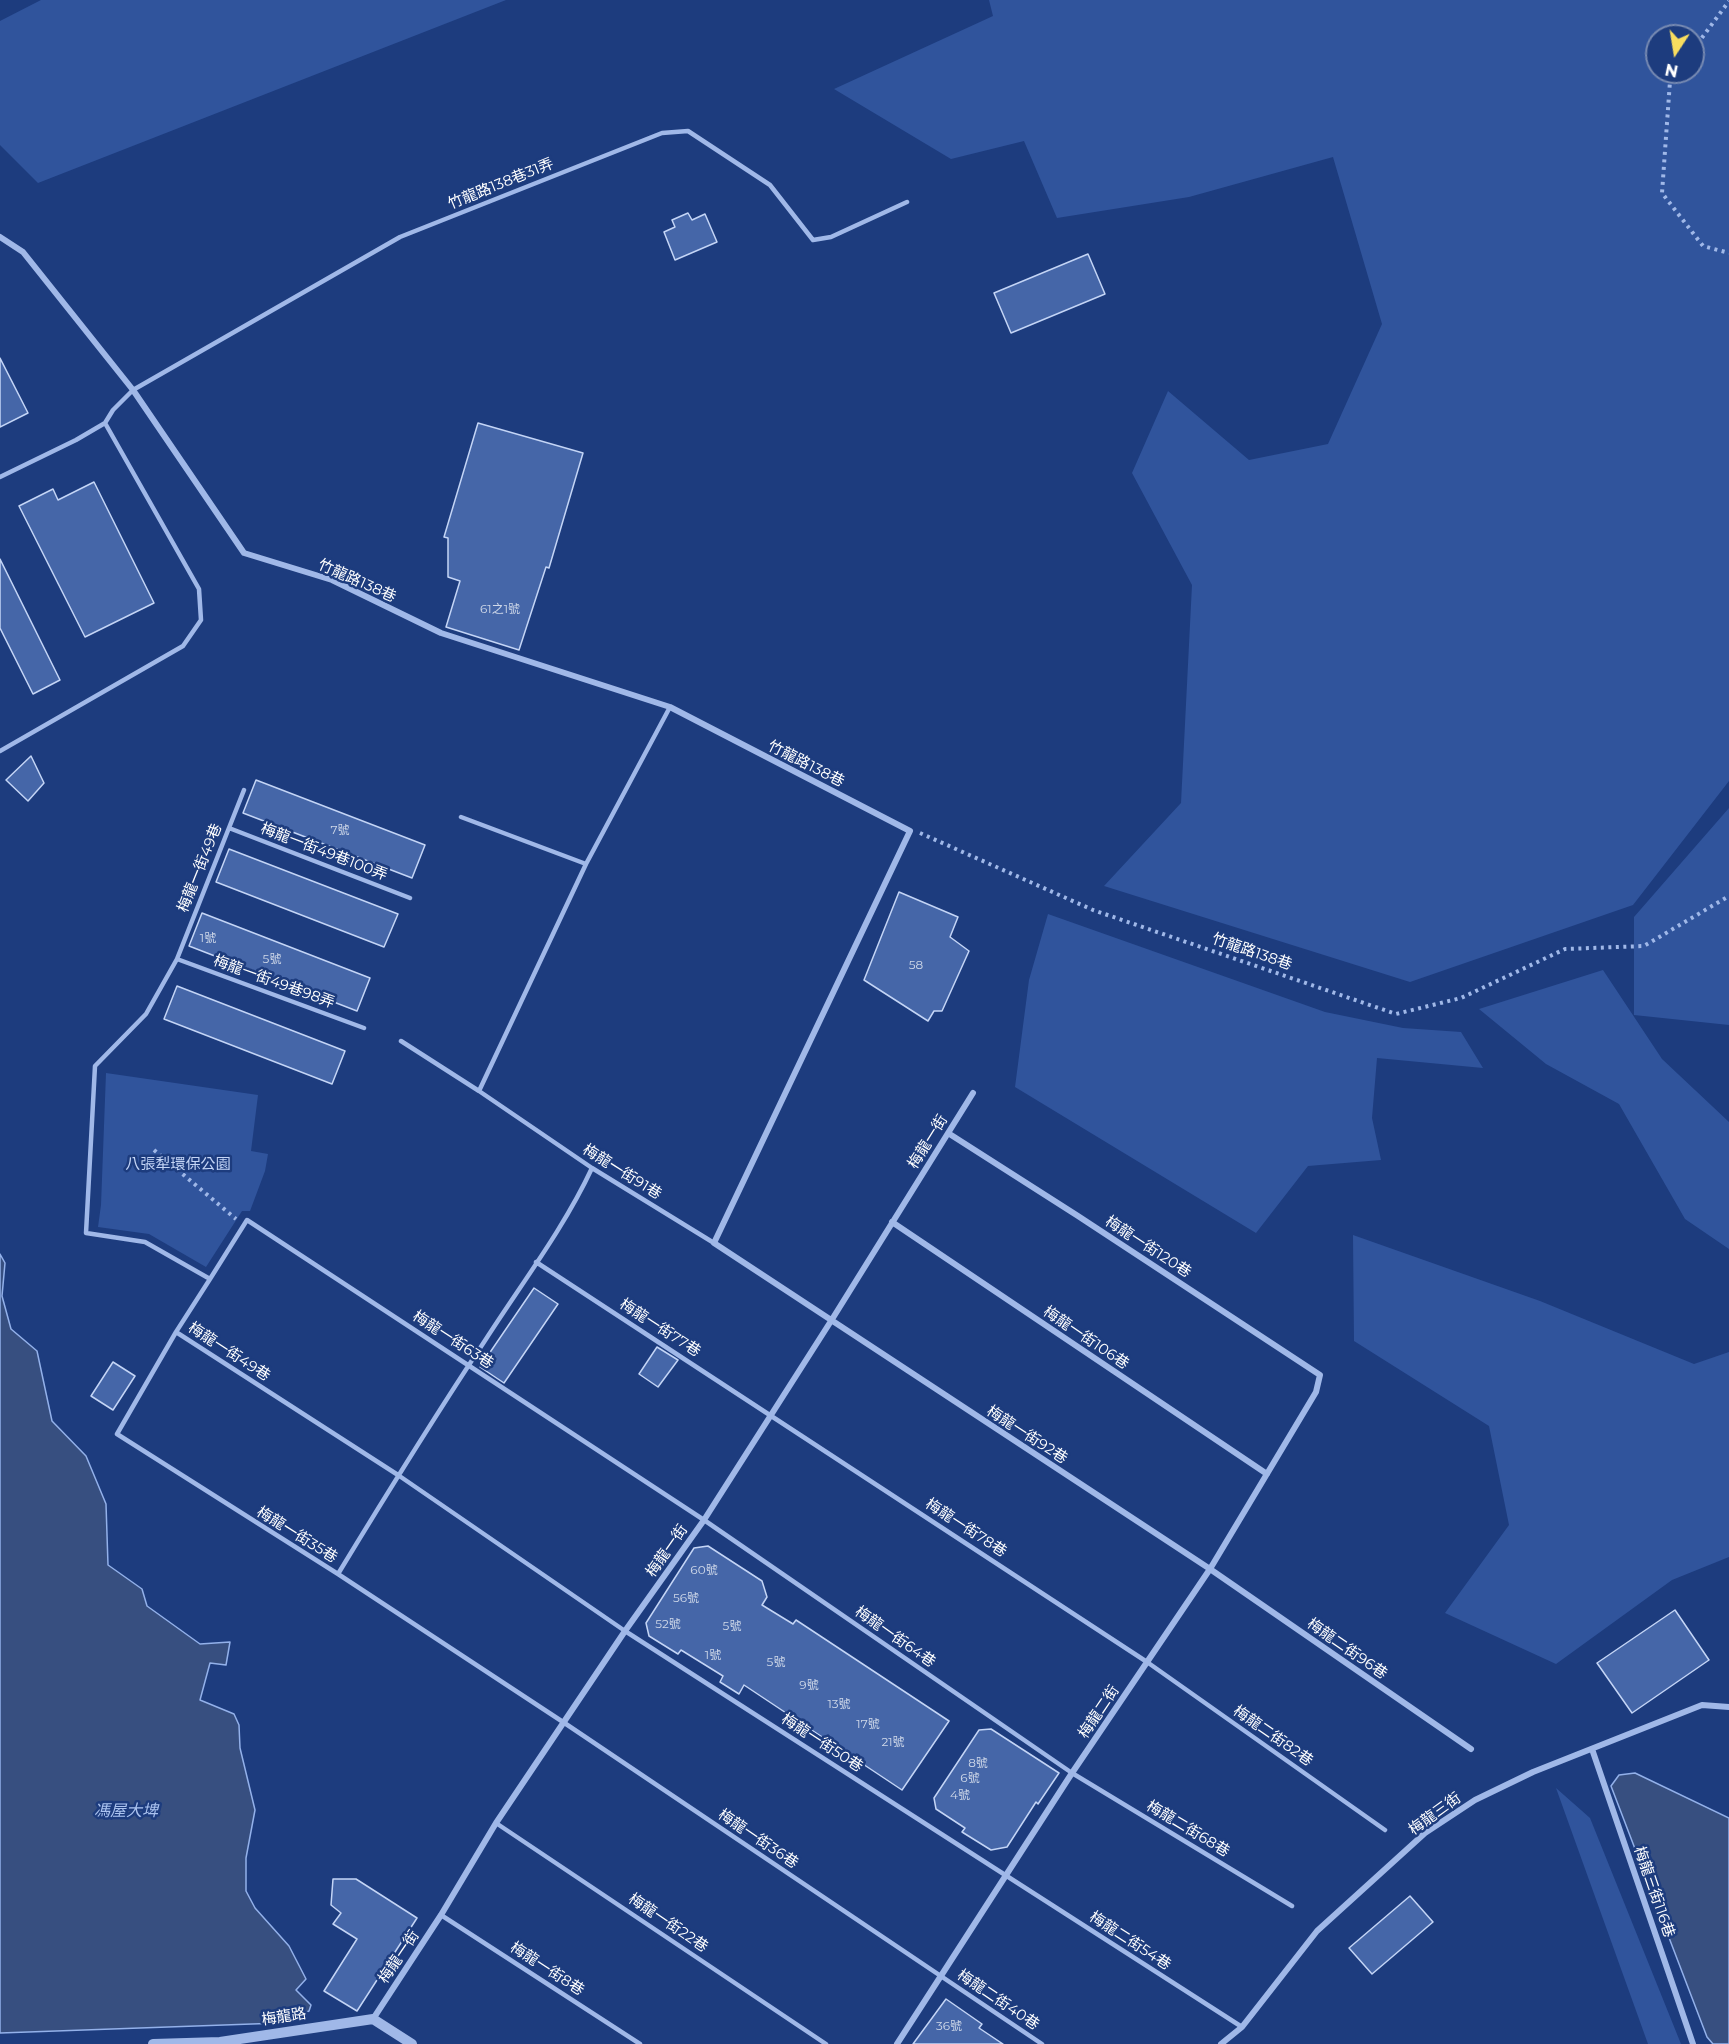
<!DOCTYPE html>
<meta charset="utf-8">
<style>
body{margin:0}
#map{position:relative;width:1729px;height:2044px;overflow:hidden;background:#1d3c7e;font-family:Montserrat,sans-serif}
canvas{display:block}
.north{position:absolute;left:1645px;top:24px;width:60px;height:60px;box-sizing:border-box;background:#1d3c7e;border:2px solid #778ab2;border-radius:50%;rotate:192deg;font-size:16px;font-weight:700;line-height:24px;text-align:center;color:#fff}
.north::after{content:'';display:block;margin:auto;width:21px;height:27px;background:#f8dd5f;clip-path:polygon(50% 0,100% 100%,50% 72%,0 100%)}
</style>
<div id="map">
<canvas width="1729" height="2044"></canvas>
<div class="north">N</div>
</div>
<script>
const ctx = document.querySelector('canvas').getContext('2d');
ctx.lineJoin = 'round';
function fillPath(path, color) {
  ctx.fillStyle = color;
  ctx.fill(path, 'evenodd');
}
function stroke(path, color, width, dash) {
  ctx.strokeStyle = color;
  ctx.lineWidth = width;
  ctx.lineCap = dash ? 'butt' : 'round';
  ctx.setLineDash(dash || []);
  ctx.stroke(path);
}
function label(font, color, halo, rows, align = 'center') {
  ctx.font = font + ' Montserrat,"Noto Sans TC",sans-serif';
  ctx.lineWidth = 5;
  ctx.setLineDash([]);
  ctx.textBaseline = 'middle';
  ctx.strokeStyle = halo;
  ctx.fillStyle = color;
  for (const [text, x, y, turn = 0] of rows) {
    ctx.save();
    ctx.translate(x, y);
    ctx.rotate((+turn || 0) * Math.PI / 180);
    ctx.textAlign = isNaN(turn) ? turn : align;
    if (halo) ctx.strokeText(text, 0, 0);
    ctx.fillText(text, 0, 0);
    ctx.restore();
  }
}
fillPath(new Path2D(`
 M41,0H506L38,183L0,145V21Z
 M989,0H1729V781L1633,905L1410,982L1104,886L1181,803L1192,585L1132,473L1168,391L1249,460L1328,444L1382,324L1333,157L1189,197L1057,218L1024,141L951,159L834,89L993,16ZM1657,36H1693V72H1657Z
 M1729,808V1025L1634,1015V917Z
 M1048,914L1325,1012L1403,1028L1461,1032L1483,1068L1377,1058L1372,1118L1381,1160L1308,1166L1256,1233L1015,1087L1029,980Z
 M1603,970L1662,1059L1729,1122V1249L1685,1219L1619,1104L1546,1064L1479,1009Z
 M106,1073L258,1095L251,1151L268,1154L265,1171L250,1211H242L206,1267L149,1234L98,1227L101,1205Z
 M1353,1235L1540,1301L1694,1364L1729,1352V1557L1672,1580L1556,1664L1445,1613L1509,1525L1489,1426L1354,1341Z
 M1556,1788L1590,1818L1681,2044H1648Z`), '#30549c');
const water = new Path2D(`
 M0,1254L5,1263L2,1296L11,1329L37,1351L52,1421L86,1456L106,1504L108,1565L142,1589L147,1606L200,1644L230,1642L226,1665L210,1663L200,1700L234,1714L239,1725L240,1748L255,1810L246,1858V1891L255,1908L289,1946L306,1979L296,1990L311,2005L309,2011L280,2023L0,2033Z
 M1635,1773L1729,1818V2044H1713L1707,2037L1611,1786L1619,1775Z`);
fillPath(water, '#374f80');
stroke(water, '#93b1ea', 1.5);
const building = new Path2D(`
 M688,213L692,220L705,214L717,242L675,260L664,232L675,227L672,220Z
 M1088,254L1105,294L1011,333L994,293Z
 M0,358L28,413L0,427Z
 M478,423L583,453L549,568L546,567L519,650L446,627L460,581L448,577V538L444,537Z
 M94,482L154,603L85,637L19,506L53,489L58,500Z
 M0,559L60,680L33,694L0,628Z
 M31,756L44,783L28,801L6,780Z
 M256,780L425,845L412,878L243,813Z
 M229,849L398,914L384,947L216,882Z
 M899,892L958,917L950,937L969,951L942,1011H934L928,1021L864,980Z
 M202,913L370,978L357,1011L189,946Z
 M177,986L345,1051L332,1084L164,1019Z
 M534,1288L558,1304L504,1383L480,1367Z
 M657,1347L678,1360L658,1387L639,1374Z
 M113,1362L135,1376L113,1410L91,1396Z
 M708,1546L762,1581L767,1597L762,1605L793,1624L796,1620L949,1721L902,1790L744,1685L739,1694L720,1682L723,1676L681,1650L678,1654L649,1636L646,1623L694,1548Z
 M1675,1610L1709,1660L1632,1713L1597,1663Z
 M991,1729L1059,1773L1038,1804L1036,1802L1007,1847L991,1850L962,1832L965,1828L936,1809L934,1798L979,1730Z
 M333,1879H356L417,1918L357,2011L324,1991L357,1939L333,1924L341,1913L331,1905Z
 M1410,1896L1433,1922L1372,1974L1349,1948Z
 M946,1999L982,2024L979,2028L1003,2044H913Z`);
fillPath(building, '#4566a8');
stroke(building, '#c4d5f6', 1.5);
stroke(new Path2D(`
 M1693,50L1729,1
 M1677,72L1670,81L1662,193L1703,246L1729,253
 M920,833L1093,910L1396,1014L1461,998L1565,949L1644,946L1729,896
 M154,1150L236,1219`), '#a0b8e8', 4, [3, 4.5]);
stroke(new Path2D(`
 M105,423L113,410L133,390L400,237L662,133L688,131L770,185L813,240L831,237L907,202
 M0,477L76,440L105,423L199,589L201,620L183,646L0,751
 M244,790L177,959L146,1014L95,1066L86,1233L145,1242L210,1279L176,1332L398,1475L625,1631L1242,2027
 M461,817L586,864
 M229,828L410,898
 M177,959L364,1028
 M401,1041L479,1091L592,1168L714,1243
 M479,1091L586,864L670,707
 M536,1262L1147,1662L1385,1830
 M210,1279L247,1220L704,1520L1072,1773L1292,1906
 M176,1332L117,1434L338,1574L563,1722L1042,2044
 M338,1574C386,1495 435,1416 486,1339C522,1283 564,1228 592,1168
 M496,1823L826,2044
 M441,1915L640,2044`), '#a0b8e8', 4.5);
stroke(new Path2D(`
 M0,237L23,252L133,390L244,553L332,580L441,633L670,707L910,831L714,1243L1210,1569L1471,1749
 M892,1222L1267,1474
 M1592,1749L1693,2044
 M373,2019L441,1915L496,1823L625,1631L704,1520L831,1321L973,1093
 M897,2044L1072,1773L1210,1569L1316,1392L1320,1375L1078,1216L948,1133
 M1221,2044L1242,2027L1317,1931L1425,1833L1475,1800L1533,1772L1702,1705L1729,1707`), '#a0b8e8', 6);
stroke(new Path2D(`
 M153,2044L220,2042L373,2019L412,2044`), '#a0b8e8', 10);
label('12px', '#d0d9e9', null, [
 ["61之1號",500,609],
 ["7號",340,830],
 ["1號",208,938],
 ["5號",272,959],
 ["58",916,965],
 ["60號",704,1570],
 ["56號",686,1598],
 ["52號",668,1624],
 ["5號",732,1626],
 ["1號",713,1655],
 ["5號",776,1662],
 ["9號",809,1685],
 ["13號",839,1704],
 ["17號",868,1724],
 ["21號",893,1742],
 ["8號",978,1763],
 ["6號",970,1778],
 ["4號",960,1795],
 ["36號",949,2026]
]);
label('15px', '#fff', '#1d3c7e', [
 ["竹龍路138巷31弄",501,184,-22],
 ["竹龍路138巷",357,581,24],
 ["竹龍路138巷",806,764,27],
 ["梅龍一街49巷100弄",324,852,21],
 ["梅龍一街49巷",200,868,-68],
 ["竹龍路138巷",1252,952,19],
 ["梅龍一街49巷98弄",274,982,20],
 ["梅龍一街",928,1142,-58],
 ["梅龍一街91巷",622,1172,32],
 ["梅龍一街120巷",1148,1247,33],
 ["梅龍一街77巷",660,1328,33],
 ["梅龍一街106巷",1086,1338,34],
 ["梅龍一街63巷",453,1340,33],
 ["梅龍一街49巷",229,1352,33],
 ["梅龍一街92巷",1027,1435,33],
 ["梅龍一街78巷",966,1528,33],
 ["梅龍一街35巷",297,1535,32],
 ["梅龍一街",667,1551,-55],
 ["梅龍一街64巷",895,1637,35],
 ["梅龍二街96巷",1347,1649,35],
 ["梅龍二街",1099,1712,-56],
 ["梅龍二街82巷",1273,1736,35],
 ["梅龍一街50巷",822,1743,33],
 ["梅龍三街",1435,1814,-36],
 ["梅龍二街68巷",1188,1829,31],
 ["梅龍一街36巷",758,1839,34],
 ["梅龍三街116巷",1654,1892,71],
 ["梅龍一街22巷",668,1923,34],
 ["梅龍二街54巷",1130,1941,33],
 ["梅龍一街",399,1957,-56],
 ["梅龍一街8巷",547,1969,33],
 ["梅龍二街40巷",998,2000,34],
 ["梅龍路",284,2017,-9]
]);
label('15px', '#c4d5f6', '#1d3c7e', [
 ["八張犁環保公園",178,1165]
]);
label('italic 16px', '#abc3f0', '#1d3c7e', [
 ["馮屋大埤",126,1811]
]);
</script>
